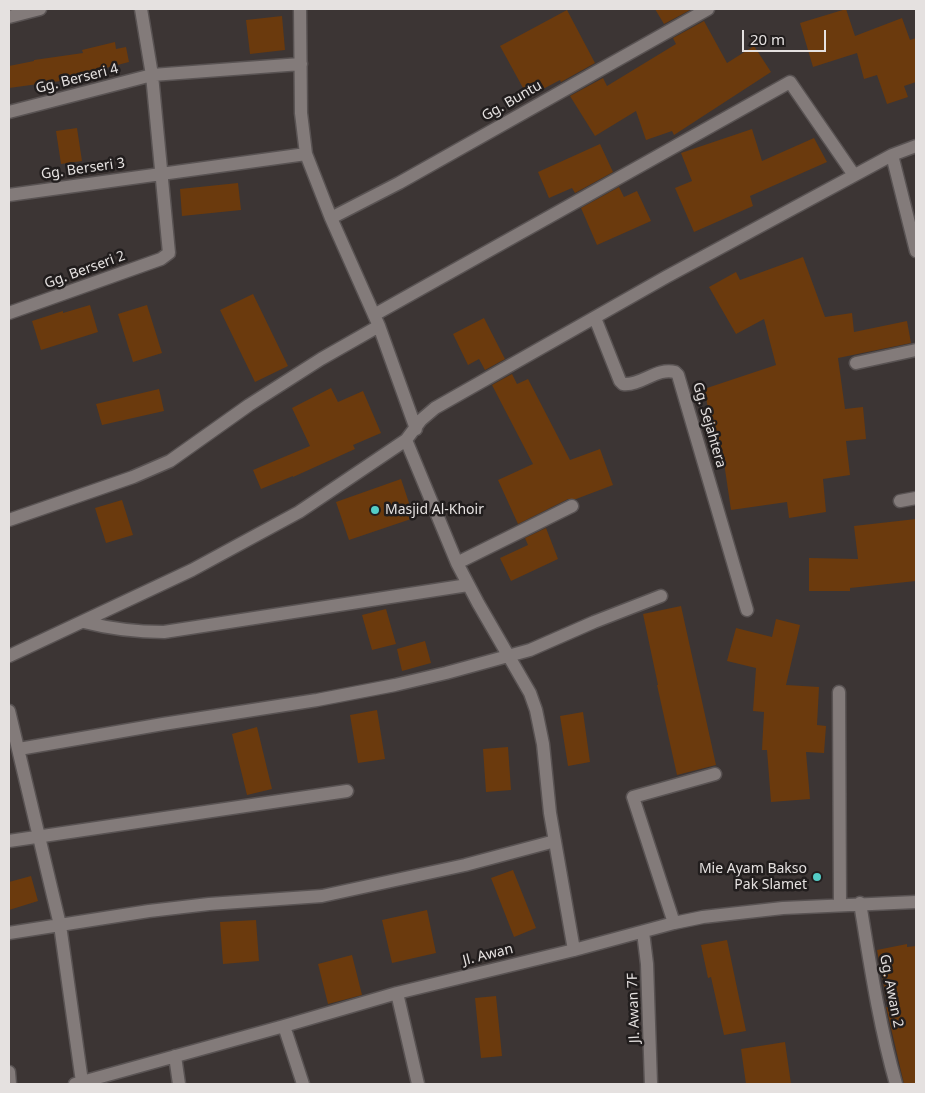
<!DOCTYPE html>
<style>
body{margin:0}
#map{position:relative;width:925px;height:1093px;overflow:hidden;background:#3c3534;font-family:"Noto Sans",sans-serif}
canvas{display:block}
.frame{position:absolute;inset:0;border:10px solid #e5e1e0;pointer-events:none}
.scale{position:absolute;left:742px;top:30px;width:84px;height:22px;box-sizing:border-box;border:2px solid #e5e1e0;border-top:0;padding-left:6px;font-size:15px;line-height:18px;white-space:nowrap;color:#e5e1e0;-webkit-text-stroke:4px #211d1d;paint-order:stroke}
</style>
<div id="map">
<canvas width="925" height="1093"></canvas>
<div class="frame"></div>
<div class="scale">20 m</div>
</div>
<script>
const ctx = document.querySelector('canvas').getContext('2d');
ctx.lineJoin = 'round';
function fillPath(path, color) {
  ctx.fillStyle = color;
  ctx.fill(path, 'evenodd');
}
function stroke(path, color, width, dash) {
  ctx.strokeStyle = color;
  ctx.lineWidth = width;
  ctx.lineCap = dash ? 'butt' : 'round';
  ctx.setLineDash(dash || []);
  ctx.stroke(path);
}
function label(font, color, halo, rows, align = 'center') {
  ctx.font = font + ' "Noto Sans",sans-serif';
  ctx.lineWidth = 5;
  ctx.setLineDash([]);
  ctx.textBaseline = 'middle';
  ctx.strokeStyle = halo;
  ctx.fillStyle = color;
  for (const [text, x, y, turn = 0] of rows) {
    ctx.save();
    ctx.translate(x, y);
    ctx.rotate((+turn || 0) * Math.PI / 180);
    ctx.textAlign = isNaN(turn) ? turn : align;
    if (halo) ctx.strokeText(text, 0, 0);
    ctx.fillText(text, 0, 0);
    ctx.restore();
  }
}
fillPath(new Path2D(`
 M655,9H692L664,24Z
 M846,9L855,36L902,18L910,40L916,38V82L904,86L908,97L887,104L877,75L864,79L857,53L813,67L800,23Z
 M567,10L595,63L561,82L560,80L528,97L500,46Z
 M282,16L285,50L250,54L246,20Z
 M704,21L727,63L754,46L771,72L674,135L672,131L646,140L636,111L595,136L570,96L603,78L607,86L676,44L673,38Z
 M115,42L116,49L126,47L129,62L75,76V79L9,88V66L34,61V60L83,53L82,50Z
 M77,128L82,161L61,164L56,131Z
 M752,129L762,161L814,138L827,162L750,196L753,206L694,232L675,188L692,181L681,153Z
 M600,144L613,172L575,193L572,188L549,198L538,172Z
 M238,183L241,210L182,216L180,189Z
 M619,187L624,197L637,191L651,221L597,245L581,208Z
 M803,257L825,317L852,313L854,332L907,321L911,343L838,358L845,409L863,407L866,439L846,441L850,475L823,479L826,512L789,518L787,502L731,510L722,449L717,450L704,389L776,365L764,319L736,334L709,287L736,272L740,280Z
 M253,294L288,366L255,382L220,310Z
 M90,305L98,332L41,350L32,321L63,311V313Z
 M147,305L162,353L133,362L118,314Z
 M484,318L505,359L485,370L479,359L468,365L453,334Z
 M512,374L517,384L528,379L570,460L600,449L613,485L576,499H568L518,524L498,480L533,464L492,385Z
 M331,388L338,402L363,391L381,433L353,445L355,449L293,477V476L261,489L253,470L310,446L292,408Z
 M159,389L164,411L102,425L96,404Z
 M401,479L414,518L349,540L336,502Z
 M122,500L133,535L106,543L95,508Z
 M916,519V581L850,588V591H809V558L858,559L854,526Z
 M546,528L558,559L511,581L500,558L528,545L525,538Z
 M681,606L716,765L677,775L657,685H658L643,614Z
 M386,609L396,644L372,650L362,615Z
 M776,619L800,625L786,685L819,687L817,725L826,726L824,753L806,752L810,799L771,802L767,750H762L764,712L753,711L756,668L727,661L736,628L772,637Z
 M425,641L431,663L402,671L397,649Z
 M377,710L385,759L358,763L350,715Z
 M583,712L590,762L568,766L560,716Z
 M257,727L272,789L247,795L232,734Z
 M508,747L511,790L486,792L483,749Z
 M513,870L536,928L514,937L491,878Z
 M31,876L38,901L9,910V882Z
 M427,910L436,953L392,963L382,920Z
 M256,920L259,961L223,964L220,922Z
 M727,940L746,1031L724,1035L711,977L708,978L701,945Z
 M907,944V947L916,946V1084H904L888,1015L886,1007H888L877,950Z
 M352,955L362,995L328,1004L318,964Z
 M496,996L502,1056L481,1058L475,998Z
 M785,1042L791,1084H746L741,1049Z`), '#6b3a0d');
const minor = new Path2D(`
 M300,9L301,113L306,154L331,218L379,326L416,429
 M9,17L40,9
 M9,112L152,75L301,64
 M892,155L916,251
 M9,195L306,154
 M331,218L399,183L708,9
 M9,313L161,259L169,253L152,75L141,9
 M374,315L790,82L854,175
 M595,318L620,381L623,384C641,386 657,367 675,372L678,375L747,610
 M856,363L916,350
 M406,440L457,563L478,603L530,693L536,710L543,744L550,813L574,950
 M900,501L916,498
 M9,520L133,477L170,461L249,405L321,359L379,326
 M457,563L572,506
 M84,622C111,629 137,632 164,632L468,585
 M9,656L192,570L299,512L406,440L421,420L435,408L666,277L892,155L916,146
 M839,692L840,905
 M9,711L60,925L82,1082
 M19,749L163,724L317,700L395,685L446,673L530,650L594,622L661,596
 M9,841L347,791
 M860,903C870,964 879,1025 896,1084
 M674,923L633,797L715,774
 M643,932L647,964L651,1084
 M9,933L149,911L209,904L322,896L465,865L555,841
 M397,993L418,1084
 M284,1026L303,1084
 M175,1056L179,1084
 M9,1072L10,1084
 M75,1084L284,1026L397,993L574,950L674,923L703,917L783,908L916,902`);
stroke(minor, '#595353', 15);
stroke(minor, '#837b7a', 12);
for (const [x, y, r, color] of [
 [375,510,5,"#54cdc7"],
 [817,877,5,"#54cdc7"]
]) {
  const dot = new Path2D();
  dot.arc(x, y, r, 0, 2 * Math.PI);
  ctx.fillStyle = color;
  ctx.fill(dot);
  stroke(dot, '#211d1d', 2);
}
label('14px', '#e5e1e0', '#211d1d', [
 ["Gg. Berseri 4",77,79,-14],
 ["Gg. Buntu",512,101,-30],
 ["Gg. Berseri 3",83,169,-8],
 ["Gg. Berseri 2",85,270,-20],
 ["Gg. Sejahtera",709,425,74],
 ["Jl. Awan",488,955,-14],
 ["Gg. Awan 2",891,991,79],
 ["Jl. Awan 7F",634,1008,-92]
]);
label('14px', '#e5e1e0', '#211d1d', [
 ["Masjid Al-Khoir",385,510],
 ["Mie Ayam Bakso",807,869,"right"],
 ["Pak Slamet",807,885,"right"]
], 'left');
</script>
